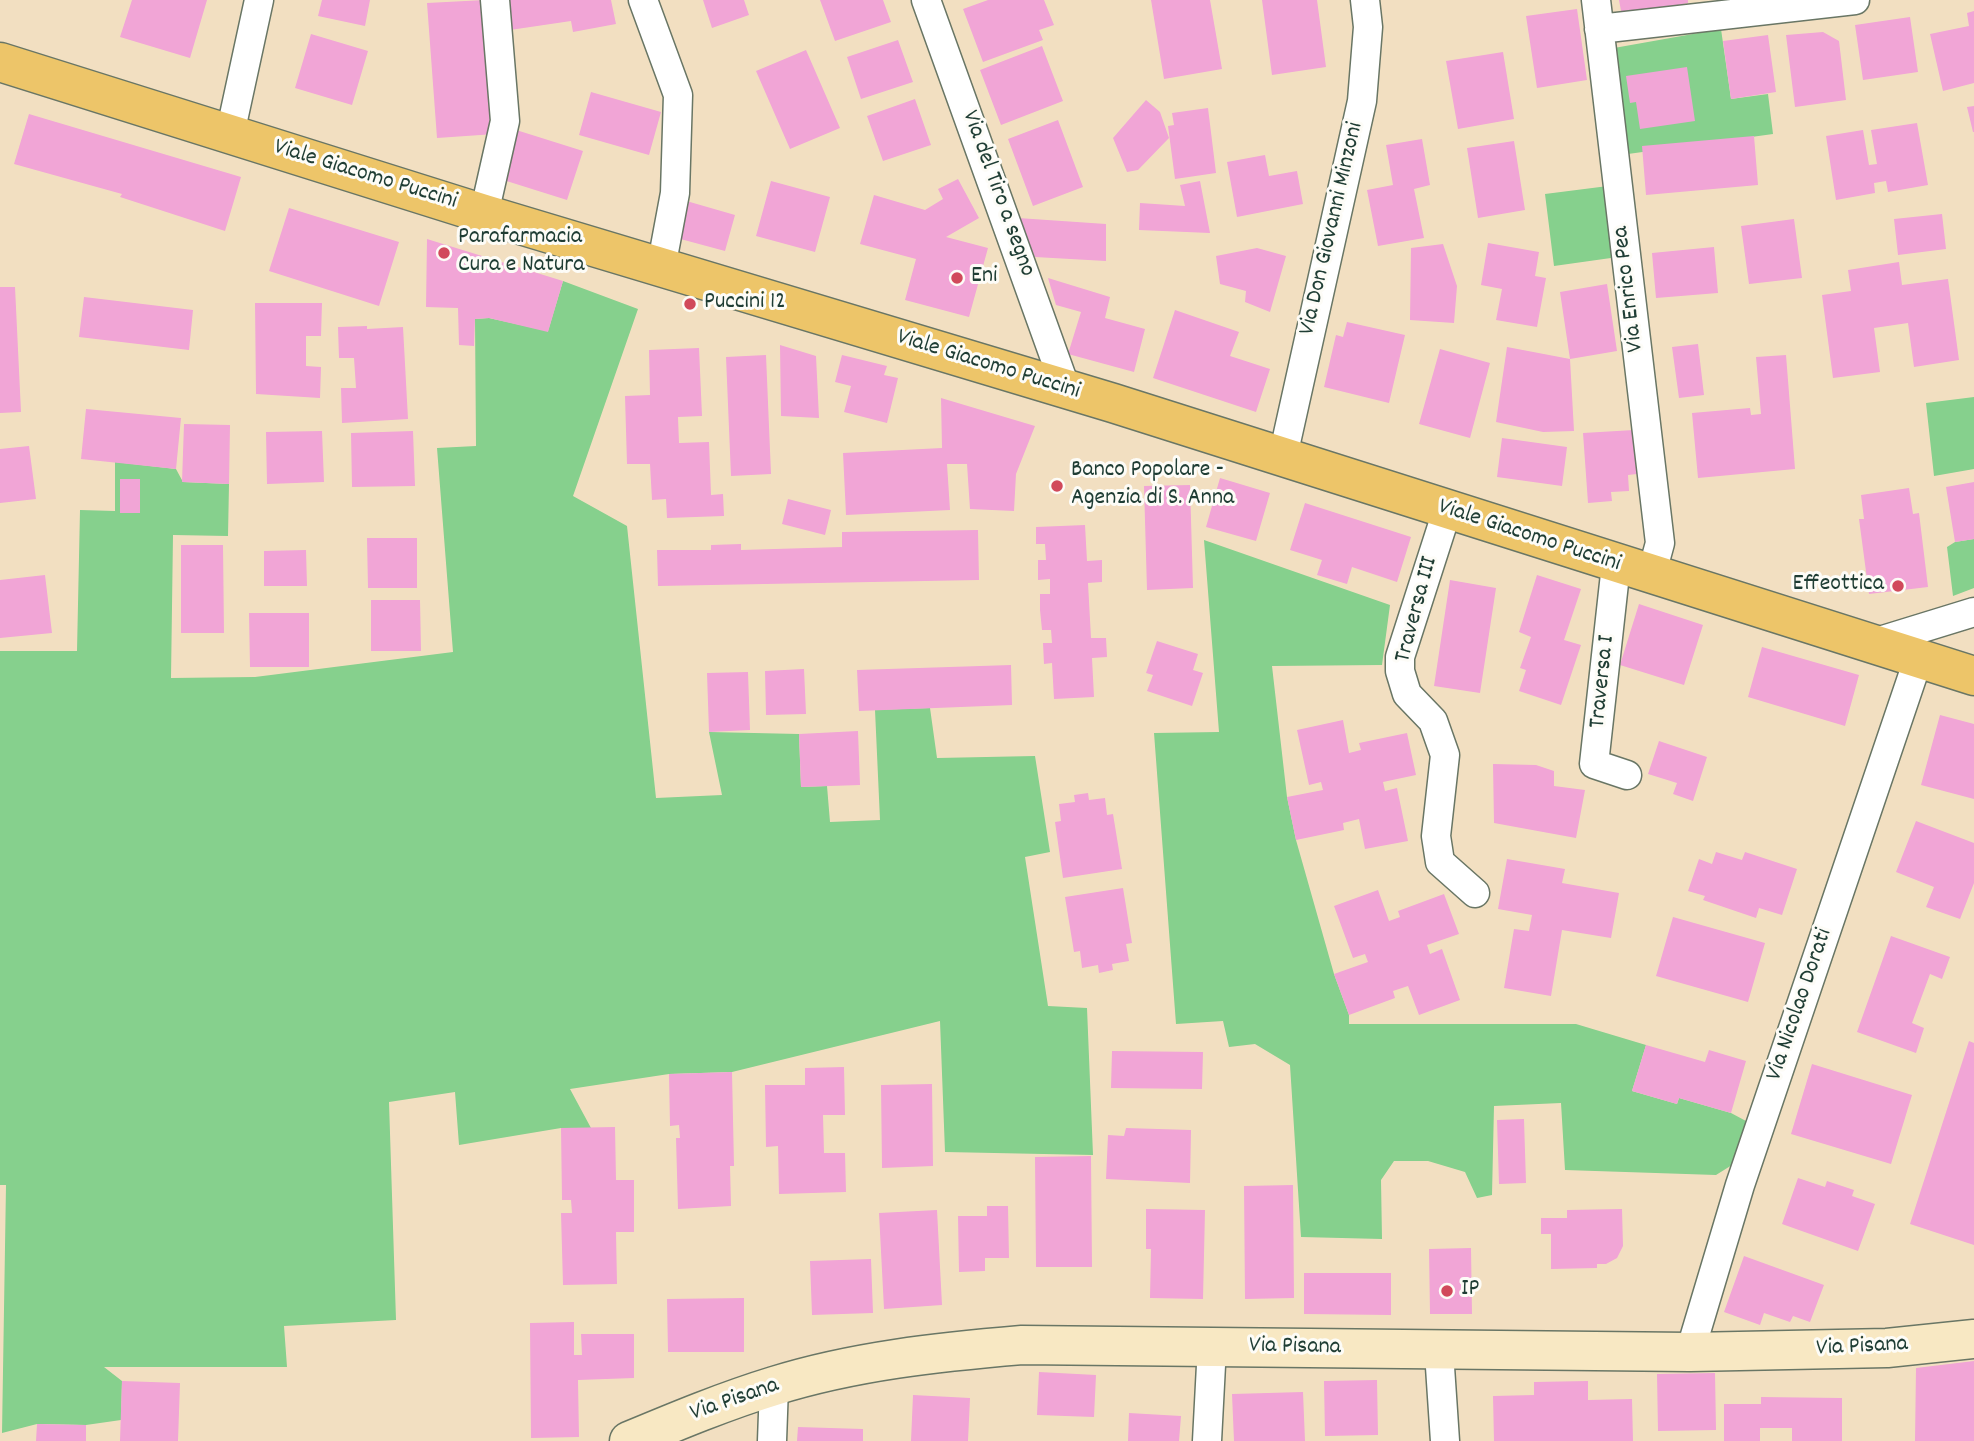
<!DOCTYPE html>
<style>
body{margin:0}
canvas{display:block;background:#f2dfc1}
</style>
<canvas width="1974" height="1441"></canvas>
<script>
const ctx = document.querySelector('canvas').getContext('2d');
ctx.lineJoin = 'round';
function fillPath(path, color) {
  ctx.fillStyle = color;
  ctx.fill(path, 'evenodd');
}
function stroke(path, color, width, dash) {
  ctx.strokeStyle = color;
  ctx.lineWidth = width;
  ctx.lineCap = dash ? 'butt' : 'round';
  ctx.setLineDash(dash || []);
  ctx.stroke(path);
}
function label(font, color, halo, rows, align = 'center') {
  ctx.font = font + ' Dekko,sans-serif';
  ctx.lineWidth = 6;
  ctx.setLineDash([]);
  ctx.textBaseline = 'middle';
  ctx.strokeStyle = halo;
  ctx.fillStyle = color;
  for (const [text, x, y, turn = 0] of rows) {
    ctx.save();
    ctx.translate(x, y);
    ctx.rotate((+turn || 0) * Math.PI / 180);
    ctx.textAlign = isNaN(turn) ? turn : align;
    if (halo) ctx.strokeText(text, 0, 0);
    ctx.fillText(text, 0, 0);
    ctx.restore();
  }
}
fillPath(new Path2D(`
 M1721,29L1731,99L1768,94L1773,134L1628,154L1614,48Z
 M1608,186L1618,257L1554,266L1545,194Z
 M563,281L638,309L573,496L627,526L656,798L722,795L709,732L799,734L801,787L827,786L830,822L880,820L875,710L930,708L937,758L1035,756L1050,852L1025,857L1048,1006L1087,1008L1093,1155L945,1152L940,1021L732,1072L669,1074L570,1089L591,1128H561L459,1145L455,1092L389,1102L396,1320L284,1326L287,1367H104L122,1381L121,1420L86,1425L37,1424L2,1433L6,1185H0V651H77L80,510L115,511V462L176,469L183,482L229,484L228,536L173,535L171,678L255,677L453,652L437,448L476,446L475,319L489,318L548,331Z
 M1974,397V469L1934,476L1926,403Z
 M1974,539V588L1953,596L1947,547L1955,542Z
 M1204,540L1390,605L1382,665L1272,666L1287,797L1296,840L1334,974L1349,1015V1024H1576L1646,1045L1632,1091L1677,1104L1679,1098L1731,1113L1746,1121L1732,1165L1716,1175L1565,1170L1561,1103L1494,1106L1492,1195L1477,1198L1465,1172L1428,1161H1394L1381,1180L1382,1239L1301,1237L1290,1065L1255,1044L1229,1047L1223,1021L1176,1024L1154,733L1219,732Z`), '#86d08d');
fillPath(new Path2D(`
 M132,0H207L190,58L120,37Z
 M322,0H370L365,26L318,16Z
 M485,0L495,134L437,138L427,3Z
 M506,0H611L616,24L573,32L571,21L510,30Z
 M703,0H744L749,15L712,28Z
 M820,0H883L891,22L835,41Z
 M988,0H1044L1054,25L1039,30L1043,40L983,62L963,9Z
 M1151,0H1210L1222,69L1164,79Z
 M1262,0H1317L1326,67L1272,75Z
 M1619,0H1688V3L1622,16Z
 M1577,9L1587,80L1537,88L1526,16Z
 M1974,11V83L1943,91L1930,34L1969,26L1967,13Z
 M1910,17L1918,72L1863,80L1855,25Z
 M1823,32L1839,41L1846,100L1795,107L1786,35Z
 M311,34L368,51L352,105L295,88Z
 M1768,35L1776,92L1731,99L1723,41Z
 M898,40L913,82L861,99L847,57Z
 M1042,46L1063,101L1001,125L980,70Z
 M806,50L840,128L790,149L756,71Z
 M1503,52L1514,119L1458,129L1446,61Z
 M1687,67L1695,121L1640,129L1636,102L1630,103L1626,76Z
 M591,92L661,112L649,155L579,135Z
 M915,99L931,145L883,161L867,116Z
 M1146,100L1160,112L1169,138L1138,170L1127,172L1113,138Z
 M1974,106V132H1973L1967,107Z
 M1208,108L1216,173L1175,179L1168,126L1174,125L1172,113Z
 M29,114L241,177L225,231L120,197L122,194L14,164Z
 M1058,120L1083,187L1033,206L1008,139Z
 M1917,123L1928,185L1888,192L1886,181L1874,183L1875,193L1836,200L1826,136L1863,130L1869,165L1877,164L1871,130Z
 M513,129L583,151L567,200L497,178Z
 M1754,136L1758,185L1646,195L1642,146Z
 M1422,139L1430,185L1414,189L1424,238L1378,246L1367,190L1393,185L1386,145Z
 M1514,141L1525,210L1478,218L1467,148Z
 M1265,155L1269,176L1297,171L1303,204L1237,217L1227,162Z
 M958,179L979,218L946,237L988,248L969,317L905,300L916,259L860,244L874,195L925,210L943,199L938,189Z
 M771,181L830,197L815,252L756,236Z
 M1200,181L1210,233L1139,230L1140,203L1185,206L1180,185Z
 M683,200L735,215L725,251L673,237Z
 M289,208L399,242L379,306L269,271Z
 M1942,214L1946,249L1898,255L1894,219Z
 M1018,218L1106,224V261L1035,257Z
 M1794,219L1802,278L1749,284L1741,226Z
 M427,239L563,281L548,332L489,318L475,319L474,346L459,345L458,308L426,307Z
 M1488,243L1539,252L1535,276L1546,278L1537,327L1496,320L1502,289L1481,285Z
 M1443,244L1457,286L1454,323L1410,320L1411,248Z
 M1714,247L1718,293L1656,298L1652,253Z
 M1257,248L1286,256L1270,312L1245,302L1246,291L1220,284L1216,256Z
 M1899,262L1902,285L1948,279L1959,360L1914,367L1908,323L1874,328L1880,372L1833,378L1822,295L1851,291L1848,270Z
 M1048,278L1110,297L1105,318L1145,329L1134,372L1068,354L1081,312L1056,305Z
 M1607,284L1617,351L1570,359L1560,292Z
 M0,287H15L21,412L0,413Z
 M84,297L193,310L189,350L79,337Z
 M255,303H322L321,336H306V366L321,367L320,398L256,394Z
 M1175,310L1239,332L1230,356L1270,369L1256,412L1153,378Z
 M1347,322L1405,335L1389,403L1324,387L1336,335L1343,337Z
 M367,326V329L403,327L408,419L342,423L341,388H356L354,358H339L338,327Z
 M1698,344L1704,395L1679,398L1672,347Z
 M780,345L816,356L819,418L781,416Z
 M1507,347L1570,359L1574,431L1543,432L1496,422Z
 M699,348L702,416L678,417L679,443L709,442L711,495L723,494L724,516L667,518L666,499L652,500L650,464H627L625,396L650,395L649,350Z
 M1440,349L1490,363L1470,438L1419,424Z
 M766,355L771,474L731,476L726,357Z
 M842,355L887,366L884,375L898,378L887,423L844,412L851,386L835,382Z
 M1786,355L1795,469L1698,478L1692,413L1750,408L1751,415L1761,414L1756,357Z
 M941,398L1035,426L1016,474L1014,511L970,509L967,464H947L950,510L846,515L843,453L942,448Z
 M86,409L181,418L176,469L81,459Z
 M184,424L230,425L229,484L182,482Z
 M1634,430L1637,474L1628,475L1629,491L1611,492L1612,501L1588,503L1583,433Z
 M322,431L324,482L267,484L266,432Z
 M413,431L415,486L352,487L351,433Z
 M1502,438L1567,447L1562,486L1497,477Z
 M29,446L36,499L0,503V449Z
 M1220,478L1270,493L1256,541L1206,527Z
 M120,479H140V513H120Z
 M1974,482V539L1955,542L1946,487Z
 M1190,485L1193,588L1147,590L1144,486Z
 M1909,488L1913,514L1919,513L1928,587L1869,594L1859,519H1864L1861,495Z
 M788,499L831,510L825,535L782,524Z
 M1305,503L1411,537L1397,582L1352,567L1347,584L1317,575L1322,560L1290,550Z
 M1085,525L1087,561L1102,560V582L1088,583L1091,638H1106L1107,657L1092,658L1094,697L1054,699L1052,663L1044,664L1043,643H1052L1051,630H1042L1040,610V594H1050V579L1038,580V560H1046L1045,544H1036V527Z
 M978,530L979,580L658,586L657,550H711V545L741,544V550L842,547V532Z
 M367,538H417V588H368Z
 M181,545H223L224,633H181Z
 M306,550L307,586H264V551Z
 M45,575L52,633L0,638V580Z
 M1537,575L1581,589L1564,640L1581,645L1561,705L1519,691L1526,670L1520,668L1531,637L1519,632Z
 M1450,580L1496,588L1480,693L1434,686Z
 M371,600H420L421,651H371Z
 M1639,604L1703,625L1684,685L1620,665Z
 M249,613H309V667H250Z
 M1157,641L1198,654L1193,670L1203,673L1192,706L1147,691L1153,675L1146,673Z
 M1762,647L1859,675L1845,726L1748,697Z
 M1011,665L1012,705L859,711L857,670Z
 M804,669L806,714L766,715L765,671Z
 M748,672L750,730L709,732L707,673Z
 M1940,715L1974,724V799L1921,785Z
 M1343,720L1349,753L1361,750L1359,743L1407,733L1416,775L1383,782L1385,791L1397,788L1408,841L1365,849L1359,819L1343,823L1344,830L1296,840L1287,797L1323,790L1321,782L1309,785L1297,730Z
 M858,731L860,785L801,787L799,734Z
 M1659,741L1707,757L1693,801L1673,794L1677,783L1648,774Z
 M1493,764L1536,765L1554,771V786L1585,790L1576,838L1494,823Z
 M1088,793L1089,800L1105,798L1107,815L1113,814L1122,869L1063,878L1055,822L1061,821L1059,804L1075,802L1074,795Z
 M1916,821L1974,843V883L1960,919L1926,907L1934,887L1896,872Z
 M1716,852L1742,860L1745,852L1797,869L1782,915L1759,908L1756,918L1703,900L1705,896L1688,891L1699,859L1712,864Z
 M1507,859L1565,869L1562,883L1619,893L1611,938L1562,930L1551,996L1504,988L1514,929L1529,931L1532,915L1498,909Z
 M1123,888L1132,943L1126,944L1129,961L1112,964L1113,970L1099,973L1098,965L1082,968L1080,951L1074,952L1065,897Z
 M1378,890L1389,921L1400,917L1398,911L1444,894L1459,934L1427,945L1430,954L1442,949L1460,1000L1419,1015L1408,986L1393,991L1395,998L1349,1015L1334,974L1368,962L1365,954L1353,958L1334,906Z
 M1673,917L1765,943L1748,1002L1656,976Z
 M1891,936L1950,957L1942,979L1930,974L1912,1023L1924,1028L1916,1053L1857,1032Z
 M1969,1041L1974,1043V1245L1910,1224Z
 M1646,1045L1705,1062L1709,1050L1746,1061L1731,1113L1679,1098L1677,1104L1632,1091Z
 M1112,1051L1203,1052L1202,1089L1111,1088Z
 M1812,1064L1912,1095L1891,1164L1791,1134Z
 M844,1067L845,1115H823L824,1153H845L846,1192L779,1194L778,1146L766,1147L765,1085H805V1068Z
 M732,1072L734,1166H730L731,1206L678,1209L676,1138H680L679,1125L670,1126L669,1074Z
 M932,1084L933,1166L882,1168L881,1085Z
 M1524,1119L1526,1183L1499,1184L1497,1120Z
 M615,1127L616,1180H634V1232H616L617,1284L563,1285L561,1213H572L571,1200H562L561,1128Z
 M1126,1128L1191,1130L1190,1183L1106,1179L1108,1135L1124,1136Z
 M1091,1156L1092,1267H1036L1035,1157Z
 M1798,1178L1825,1187L1827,1181L1854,1190L1852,1196L1875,1204L1858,1251L1782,1224Z
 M1293,1185L1294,1298L1245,1299L1244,1186Z
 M987,1206H1008L1009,1258H985V1271L959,1272L958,1216H987Z
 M1146,1209L1205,1210L1203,1299L1150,1298L1151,1249H1146Z
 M1622,1209L1623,1246L1617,1258L1606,1264H1597V1268L1551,1269V1234H1541V1218H1567V1210Z
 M937,1210L942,1305L884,1309L879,1213Z
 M1471,1248L1472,1314H1430L1429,1249Z
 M1744,1256L1824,1285L1810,1322L1793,1316L1790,1322L1764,1313L1760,1325L1724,1312Z
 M871,1259L873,1313L812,1315L810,1261Z
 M1304,1273H1391V1315L1304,1314Z
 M744,1298V1352H668L667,1299Z
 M574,1322V1355H582L581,1334H634V1378L578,1380L579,1437L531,1438L530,1323Z
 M1974,1361V1441H1915L1916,1368Z
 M1039,1372L1096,1375L1094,1417L1037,1415Z
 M1715,1373L1716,1430L1658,1431L1657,1374Z
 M1377,1380L1378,1435L1325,1436L1324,1381Z
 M122,1381L180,1383L178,1441H120Z
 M1588,1381V1400L1632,1399L1633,1441H1494L1493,1396L1534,1395V1382Z
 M1303,1392L1305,1441H1234L1232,1394Z
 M913,1395L970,1398L968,1441H911Z
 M1761,1397L1842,1398V1441H1792V1428H1760V1441H1724V1404H1761Z
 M1129,1413L1181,1416L1179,1441H1128Z
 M37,1424L86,1425V1441H36Z
 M798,1427L863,1429V1441H797Z`), '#f1a5d6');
const minor = new Path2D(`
 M643,0L678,95L675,193L661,268
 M926,0L1066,389
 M1596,0L1660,543L1651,576
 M1599,29L1855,0
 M230,134L259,0
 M484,214L505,121L495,0
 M1283,456L1362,101L1368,27L1365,0
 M1447,511L1400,657V671L1407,694L1433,721L1445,755L1436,836L1440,862L1475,893
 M1616,565L1594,764L1627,775
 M1870,644L1974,612
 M1439,1352L1445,1441
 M1690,1352L1740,1185L1918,660
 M772,1441L774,1386
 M1207,1441L1212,1346`);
const secondary = new Path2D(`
 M629,1441C677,1421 725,1401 774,1386C854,1361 939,1352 1022,1345L1690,1352L1887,1348L1974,1339`);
const primary = new Path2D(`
 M0,62L484,214L1113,403L1974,676`);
stroke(minor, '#697665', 31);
stroke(secondary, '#697665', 41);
stroke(primary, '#697665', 41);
stroke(minor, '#fff', 28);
stroke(secondary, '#f8e8c3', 38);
stroke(primary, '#edc569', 38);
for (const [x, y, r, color] of [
 [444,253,7,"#d1495b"],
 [957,278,7,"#d1495b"],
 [690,304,7,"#d1495b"],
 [1057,486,7,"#d1495b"],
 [1898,586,7,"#d1495b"],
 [1447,1291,7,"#d1495b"]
]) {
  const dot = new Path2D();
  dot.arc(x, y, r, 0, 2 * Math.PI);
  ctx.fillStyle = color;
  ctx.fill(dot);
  stroke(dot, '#fdfcf7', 2.5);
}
label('24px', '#1f3d34', '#fdfcf7', [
 ["Viale Giacomo Puccini",365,176,17],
 ["Via del Tiro a segno",997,194,70],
 ["Via Don Giovanni Minzoni",1333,229,-77],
 ["Via Enrico Pea",1630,289,-97],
 ["Viale Giacomo Puccini",988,366,17],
 ["Viale Giacomo Puccini",1529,537,18],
 ["Traversa III",1418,610,-75],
 ["Traversa I",1604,682,-84],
 ["Via Nicolao Dorati",1801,1005,-71],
 ["Via Pisana",1295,1348,1],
 ["Via Pisana",1862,1348,-3],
 ["Via Pisana",735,1401,-19]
]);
label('24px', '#1f3d34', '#fdfcf7', [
 ["Parafarmacia",458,239],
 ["Cura e Natura",458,267],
 ["Eni",971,278],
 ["Puccini 12",704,304],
 ["Banco Popolare -",1071,472],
 ["Agenzia di S. Anna",1071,500],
 ["Effeottica",1884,586,"right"],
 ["IP",1461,1291]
], 'left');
</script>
